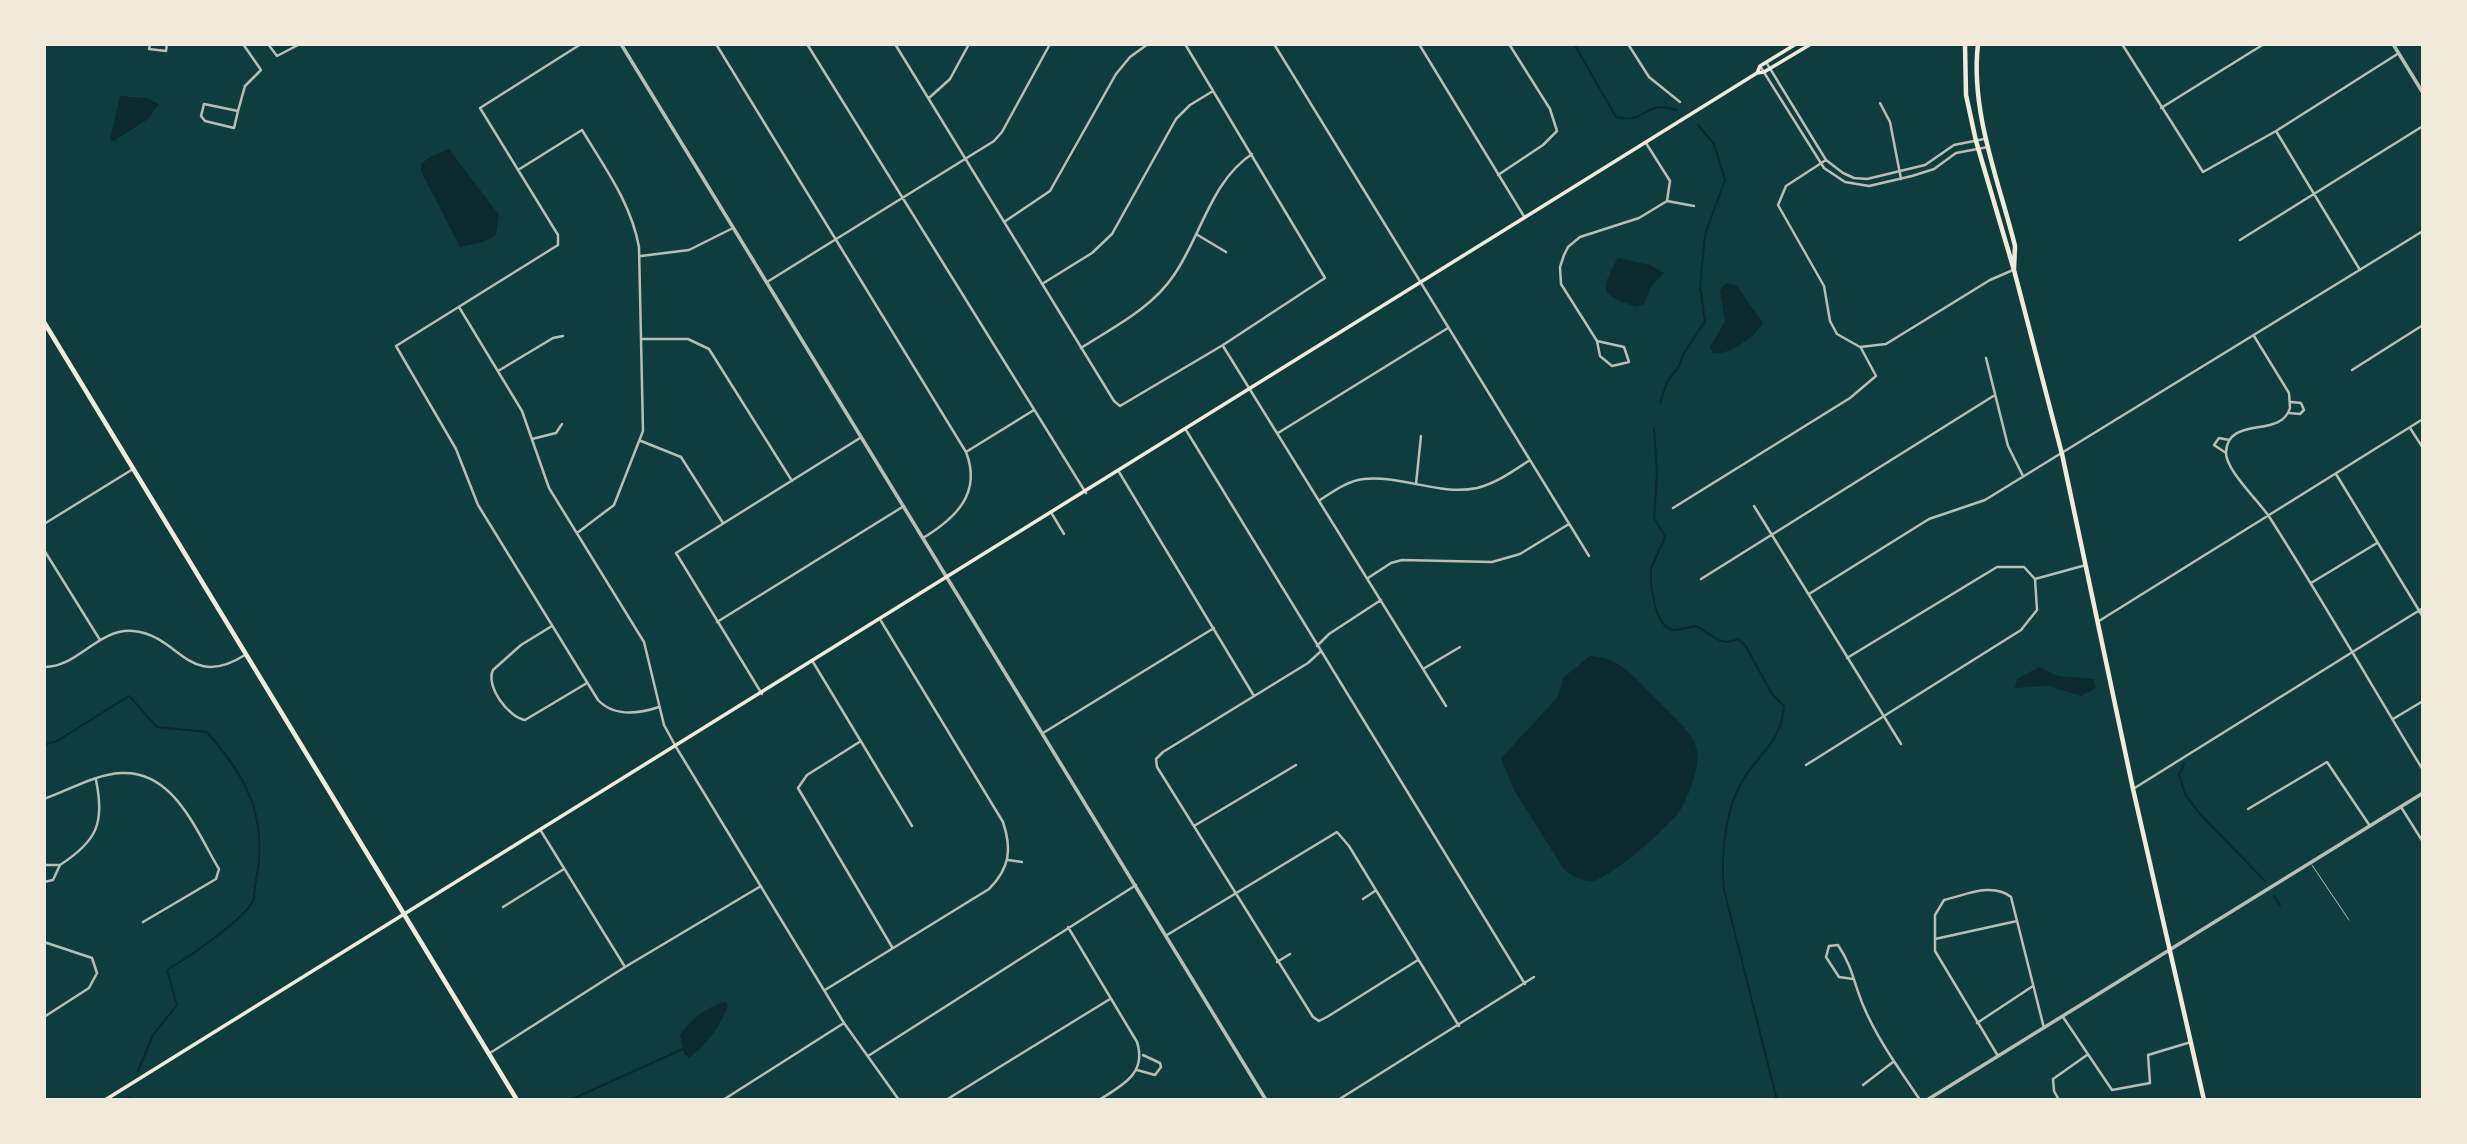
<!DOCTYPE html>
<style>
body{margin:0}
#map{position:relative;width:2467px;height:1144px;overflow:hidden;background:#0f3d3e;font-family:Karla,sans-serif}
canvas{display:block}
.frame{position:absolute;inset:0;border:46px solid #f1e9da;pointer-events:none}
</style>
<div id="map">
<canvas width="2467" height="1144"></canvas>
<div class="frame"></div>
</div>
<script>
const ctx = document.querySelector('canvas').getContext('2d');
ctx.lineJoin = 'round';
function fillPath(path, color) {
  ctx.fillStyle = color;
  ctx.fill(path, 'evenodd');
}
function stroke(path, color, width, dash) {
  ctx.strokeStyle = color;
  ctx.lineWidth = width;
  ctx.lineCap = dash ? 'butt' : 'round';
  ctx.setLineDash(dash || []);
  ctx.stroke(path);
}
fillPath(new Path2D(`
 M120,96L147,98L159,104L148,119L114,141L110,140Z
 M449,149L499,215L496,235L483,242L460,247L421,171V164L430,157Z
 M1618,258L1650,265L1664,273L1650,288L1644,304L1636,307C1602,294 1598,293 1618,258Z
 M1726,283L1737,286L1763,323C1756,336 1729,356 1713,353L1710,347L1725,322L1720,290Z
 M1590,656C1618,657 1633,675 1651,694C1665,709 1690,728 1696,747C1702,763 1688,799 1679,812C1668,827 1609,880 1592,881C1580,881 1571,876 1563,868L1514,790L1501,758L1557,698L1564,677Z
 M2039,667L2058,676L2094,679L2096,688L2081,696L2048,686L2015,688L2017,679Z
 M726,1002L728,1006C720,1026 707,1045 689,1058L684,1054L680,1035C689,1021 708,1005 726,1002Z`), '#0a2a2b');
stroke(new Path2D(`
 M1574,44L1616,117C1647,125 1643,99 1676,110
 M1660,403L1668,380L1678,368L1684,353L1705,321L1700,287L1705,235L1725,180L1714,144L1698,125
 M1654,428L1657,474L1654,518L1665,536C1662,546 1656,556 1652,566C1648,580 1655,629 1674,630C1680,630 1689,627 1696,626C1711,633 1720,648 1738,639L1745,645L1772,694L1784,706C1780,749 1754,754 1738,789C1724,819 1721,858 1724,890L1777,1100
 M44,745L57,741L129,696L157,727L207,732C241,771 263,806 259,860C258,873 254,885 254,899C246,919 187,958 167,970L177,1005L153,1035L138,1071
 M2184,763L2179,775L2185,794L2199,813L2265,881
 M2274,896L2280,906
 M129,1100L130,1097
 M570,1100L683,1049`), '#0a2a2b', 2);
stroke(new Path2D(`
 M2312,865L2349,920`), '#b8beb3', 1);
stroke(new Path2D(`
 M150,44L149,49L166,51L167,44
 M268,44L277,56L300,44
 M581,44L480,108L558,235V245L396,346L456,449L478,505L598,700C614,717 638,714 659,707
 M716,44L966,452C982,493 956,518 923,538
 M807,44L1086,493
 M895,44L1114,401L1120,406L1223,345L1325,278L1185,44
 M1274,44L1589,556
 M1419,44L1525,218
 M1628,44L1649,77L1680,102
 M2122,44L2203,172L2276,131L2399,53
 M1766,62L1826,160L1843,173L1854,178L1867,179L1925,165L1954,145L1984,139
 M1760,66L1824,168L1845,182L1869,186L1912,176L1934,169L1956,153L1988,147
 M929,98L950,79L969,44
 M1880,103L1890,122L1901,179
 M2161,108L2264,44
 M238,111L234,128L205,121L201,116L204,104L238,111L245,86L261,70L243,44
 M2276,131L2360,270
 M1826,160L1786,186L1778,205L1824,286L1830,321L1837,334L1860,347L1886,344L1990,280L2013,270
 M518,170L582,130C605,168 631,203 639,247L643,431L614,505L577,533
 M1498,175L1543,145L1557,131L1550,109L1509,44
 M1667,201L1694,206
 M1004,222L1050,191L1116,74L1130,57L1148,44
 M1196,234L1226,252
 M2240,240L2423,126
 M641,256L689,250L733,228
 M767,282L994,141L1002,132L1050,44
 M1042,284L1092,253L1112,234L1176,119L1190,105L1213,91
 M459,307L522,411L549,488L644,642L664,725L676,747L844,1023L899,1100
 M2254,336L2289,393L2290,408C2281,439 2228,415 2226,452C2225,470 2260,502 2270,518C2323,601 2372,686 2423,770
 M643,339H688L709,349L792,481
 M1597,341L1624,347L1629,362L1612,366L1600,356L1597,341L1561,284L1560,267L1564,255L1568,247L1580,237L1639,218L1667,201L1670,181L1646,143
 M1223,346L1446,706
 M1081,348C1114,327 1152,308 1174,275C1201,236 1211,181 1252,154
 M1986,358L2008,446L2023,476
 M2352,370L2423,325
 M498,371L553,338L563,336
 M2289,413L2300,414L2304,410L2301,403L2291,402
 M2410,428L2423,448
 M1186,430L1525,984
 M1278,433L1448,328
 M532,439L556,433L562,424
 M641,441L681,457L723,523
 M966,452L1034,410
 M2226,453L2214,445L2219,438L2229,440
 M1119,472L1254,696
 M2336,474L2423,617
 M1416,484L1421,436
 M1320,500C1334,491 1347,481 1364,479C1401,475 1440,496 1477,488C1497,483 1513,471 1530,460
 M1754,506L1901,744
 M1673,508L1850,398L1876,376L1861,348
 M1052,514L1064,534
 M44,524L133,469
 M44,550L100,640
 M1368,578L1391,563L1402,560L1492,562L1520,554L1569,524
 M1701,579L1995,395
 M2311,583L2377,543
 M1809,594L1929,519L1985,500L2423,231
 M2099,621L2423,419
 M717,622L904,506
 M552,626L521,645L493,670C485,686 509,718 525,720L587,683
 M1317,646L1329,634L1381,600
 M1320,652L1308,663L1163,752L1156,759L1157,767L1313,1017L1319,1021L1327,1017L1418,960
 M1847,658L1997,567H2024L2035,579L2086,565
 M813,662L912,826
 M44,667C77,668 98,628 133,631C180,635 188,691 245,655
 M1423,669L1460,647
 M762,694L676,553L860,438
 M2393,719L2423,701
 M1043,733L1214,628
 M861,741L807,775L798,788L892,947
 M1806,765L2021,630L2037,610L2035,579
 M2133,789L2423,608
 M44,799C67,791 96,774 121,773C174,770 196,831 219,869L216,879L143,922
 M2401,807L2423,842
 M2248,809L2327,762L2370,826
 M1194,826L1296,765
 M541,831L625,967
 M1008,860L1022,862
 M44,865H60L53,880L44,882
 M60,865C97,841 105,823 96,780
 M1363,899L1375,891
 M503,907L564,869
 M1068,927L1137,1042C1147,1073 1123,1085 1099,1100
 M1167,935L1337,832L1349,846L1459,1026
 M1935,939L2017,921
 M44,942L92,958L97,973L89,988L44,1017
 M1277,962L1290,954
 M1853,979L1839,977L1826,957L1829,946L1838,945C1853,968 1853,981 1863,1005C1877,1039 1900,1070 1920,1100
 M825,990L989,889C1010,868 1012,849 1003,822L881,621
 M2063,1017L2112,1090L2150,1083L2148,1055L2191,1042
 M1977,1023L2033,986
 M490,1053L625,967L761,886
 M868,1056L1136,885
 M1998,1056L1935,951V915L1944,900C1966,895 1992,882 2011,897L2044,1028
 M1137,1070L1155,1075L1161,1067L1160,1063L1143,1055
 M1863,1085L1893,1062
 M723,1100L844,1023
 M946,1100L1110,999
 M1338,1100L1534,977
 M2059,1100L2054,1091L2053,1079L2087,1055`), '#b8beb3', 2.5);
stroke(new Path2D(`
 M621,44L1266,1100
 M2393,44L2423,93
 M1927,1100L2423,793`), '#b8beb3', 3.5);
stroke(new Path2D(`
 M1757,73L1760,66L1796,44
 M105,1100L1757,73L1764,72L1811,44`), '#f1e9da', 3.5);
stroke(new Path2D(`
 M1965,44L1966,95L1976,141L2014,270L2062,454L2133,789L2204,1100
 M1978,44C1970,111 1999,182 2015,246L2014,269
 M44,322L517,1100`), '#f1e9da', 4.5);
</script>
